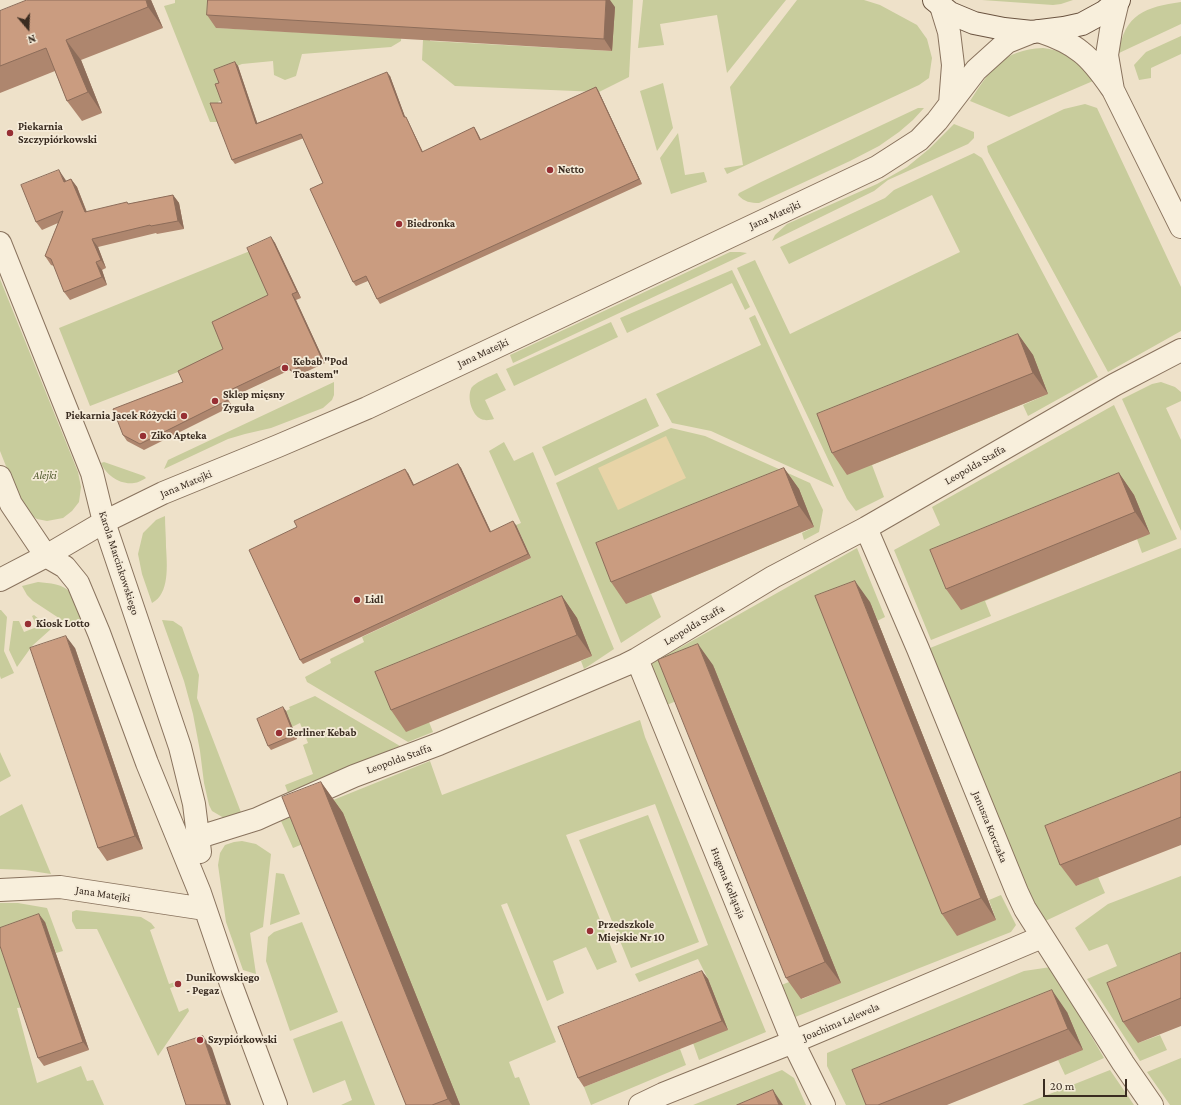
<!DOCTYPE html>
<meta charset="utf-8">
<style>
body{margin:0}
#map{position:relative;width:1181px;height:1105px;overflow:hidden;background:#eee1c9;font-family:"Crimson Pro",serif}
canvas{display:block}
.north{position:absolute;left:8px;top:8px;width:40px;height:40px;-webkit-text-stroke:3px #f5ebd8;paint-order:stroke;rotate:161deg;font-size:11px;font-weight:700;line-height:16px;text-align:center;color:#3a2c21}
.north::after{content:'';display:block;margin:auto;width:14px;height:18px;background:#3a2c21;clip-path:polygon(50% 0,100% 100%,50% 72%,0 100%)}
.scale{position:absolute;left:1043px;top:1079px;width:84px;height:18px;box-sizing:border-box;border:2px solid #3a2c21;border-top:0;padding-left:5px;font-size:12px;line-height:14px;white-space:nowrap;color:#3a2c21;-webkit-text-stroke:3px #f5ebd8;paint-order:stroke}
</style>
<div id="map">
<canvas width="1181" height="1105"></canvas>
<div class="north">N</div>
<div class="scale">20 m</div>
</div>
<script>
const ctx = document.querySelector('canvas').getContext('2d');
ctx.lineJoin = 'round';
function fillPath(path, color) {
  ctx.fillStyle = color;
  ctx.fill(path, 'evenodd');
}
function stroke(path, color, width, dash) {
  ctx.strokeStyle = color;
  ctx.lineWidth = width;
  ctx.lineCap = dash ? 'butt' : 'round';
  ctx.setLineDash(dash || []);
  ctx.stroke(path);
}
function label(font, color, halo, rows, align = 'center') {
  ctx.font = font + ' "Crimson Pro",serif';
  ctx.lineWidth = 3.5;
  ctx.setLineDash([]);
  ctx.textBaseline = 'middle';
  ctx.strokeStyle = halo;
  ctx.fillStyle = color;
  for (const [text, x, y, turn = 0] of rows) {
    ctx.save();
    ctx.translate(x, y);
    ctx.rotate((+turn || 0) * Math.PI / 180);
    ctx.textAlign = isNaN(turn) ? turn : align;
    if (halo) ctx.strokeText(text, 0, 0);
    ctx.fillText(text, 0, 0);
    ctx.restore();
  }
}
fillPath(new Path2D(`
 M175,0H218L216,28L388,37L403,0L401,41L391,47L302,54L296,76L285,80L274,75L273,61L242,64L218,74L222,87V100L218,102L222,113L223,122H210L164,6L175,3Z
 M425,0H432L430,41L612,51L589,0H633L629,77L599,92L455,86L422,60Z
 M643,0H786L727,73L717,15L660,24L664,45L638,48Z
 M797,0H864L880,5L917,25L927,39L932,58L929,78L919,85L727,174L724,168L743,165L730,87Z
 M982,0H1073L1061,4L1053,5Z
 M1181,2V24L1119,53C1124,14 1146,7 1181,2Z
 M1181,36V54L1151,68V78L1139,80L1134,65L1146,52Z
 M1043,48C1057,50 1071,54 1081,65C1086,69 1089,76 1093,81L1009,117L970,101C991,69 1002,50 1043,48Z
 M663,83L673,128L657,151L640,91Z
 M1085,104L1097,108L1181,287V331L1108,372L988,152L987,146L1064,109Z
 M918,108H924L913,120L899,132L879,146L850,161L759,203C751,203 744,202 738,195L739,193L761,182Z
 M954,124L974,132V138L968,144L888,180L874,191L772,241L775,235L787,224L877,184L907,167L929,149Z
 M678,133L685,175L704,172L707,182L671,194L660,158Z
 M974,153L982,158L1098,377L1028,416L1023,405L1048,394L872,465L884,497L856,511L847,499L737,268L755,260L790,334L960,252L932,195L789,264L780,247L885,198L894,190Z
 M250,251L277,308L227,353L90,406L59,328Z
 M730,252H740L747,253L513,363L510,355Z
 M732,270L750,307L745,310L732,283L627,333L620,318Z
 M0,279L78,472L81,487L79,502L72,511L63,518L47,521L37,519L28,513L19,499L0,451Z
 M755,315L834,487L711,431L672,423L656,394L761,345L749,318Z
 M611,322L618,337L514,386L506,369Z
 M497,373L506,390L485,400L494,419C490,420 485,421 481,419C472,415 467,398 471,389C473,383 491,376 497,373Z
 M334,382V395L332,400L323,408L271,428L245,434L228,439L164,469L168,460Z
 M1161,382L1175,387L1181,392V401L1166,408L1181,440V531L1122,399L1152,384Z
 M646,398L659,426L555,476L542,447Z
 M1114,405L1177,539L1142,553L1137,539L985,601L991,616L931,640L894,550L940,525L932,507Z
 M671,428L705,436L810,483L823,510L819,532L804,540L802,533L814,527L626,604L651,594L661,617L621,643L556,483Z
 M504,442L514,461L533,452L614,649L584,669L581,661L592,656L429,722L433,732L408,742L307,682L305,677L331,663L330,659L364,642L362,637L531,558L516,525L521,523L489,451Z
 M104,462L144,476L146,478C142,480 138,483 134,483C120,485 106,475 101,463Z
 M165,516C165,526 166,537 166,547C167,564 170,594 152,603L142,574L138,554L143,533L156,520Z
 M857,548L885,617L877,621L870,602L996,920L989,900L1001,895L1016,925L1011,932L790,1019L774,988L794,980L802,999L840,983L713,666L681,699L662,707L649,665Z
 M1181,548V800L1076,886L1098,877L1105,893L1041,923L925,650Z
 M38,582C49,583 64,584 71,593C76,599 82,617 86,625L77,627L71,626L33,601L27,595L22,586Z
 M0,610H1L7,617L4,651L14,673L1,679L0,676Z
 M34,615L51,629L32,646L17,667L9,650L13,621H19L24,632L37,627L32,616Z
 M162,620L173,621L182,627L199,675L197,698L242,815L224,818L212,811L209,805L204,783L200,751L193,714L184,681Z
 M315,696L400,746L288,793L285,785L313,774L303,745L308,743L305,735L300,723L292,727L286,711L290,709L289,707Z
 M640,720L645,737L766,1032L699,1060L693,1043L708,979L698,959L639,982L635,974L708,945L655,804L566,835L617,962L597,970L586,947L553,961L564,993L547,1001L507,903L501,905L556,1042L509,1062L515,1078L519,1077L530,1105H460L310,841L293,848L281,821L430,761L442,795Z
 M0,752L11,776L0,782Z
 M22,804L51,874L25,870L0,869V816Z
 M648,815L699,942L631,968L579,840Z
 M242,841L256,844L271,854L263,927L250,933L256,974L243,970L226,922L218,865L220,853L225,845L234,842Z
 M276,873L284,874L300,914L270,925Z
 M1181,876V981L1138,1043L1160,1035L1167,1050L1140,1061L1087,979L1117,966L1108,945L1107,944L1089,951L1075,928L1108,904Z
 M0,903H18L47,908L63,951L56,953L45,923L24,1007L17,1008L37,1083L81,1066L87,1081L93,1080L104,1105H0Z
 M76,910L141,917L151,923L155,928L150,930L169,984L178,981L179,985L170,988L179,1012L188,1008L189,1011L158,1056L97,929H76L72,921V912Z
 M302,922L338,1012L290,1031L266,961L268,937L274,932Z
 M1051,967L1104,1058L1065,1075L1058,1060L1083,1050L872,1105H846L827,1066V1053L1024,971Z
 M342,1021L375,1105H341L352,1100L345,1080L313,1093L293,1039Z
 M680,1049L686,1065L591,1105L584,1087Z
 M1181,1058V1105H1170L1147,1072Z
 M782,1070L794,1078L806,1105H693Z
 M1110,1070L1134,1105H1022Z`), '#c8cc9c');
fillPath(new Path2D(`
 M666,436L686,478L618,510L598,468Z`), '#e8d4a7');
const minor = new Path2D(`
 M1039,31C1054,36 1069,42 1081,52C1094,62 1104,77 1113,90L1107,55L1111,30L1118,1
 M1113,90L1181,227
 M104,522L180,747L194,804L200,852
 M866,528L918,649L1017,892L1025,909L1123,1063L1152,1105
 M46,556L65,567L78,583L99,633L147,763L200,893L232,987L276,1105
 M637,659L793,1042L824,1105
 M180,843L257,819L268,814L354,776L439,744L625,665L637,659L773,577L866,528L1114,385L1181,350
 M0,890L60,887L205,909
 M640,1105L663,1094L793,1042L1042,937`);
const tertiary = new Path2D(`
 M941,6L949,32L953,65L950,104
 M0,243L92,473L104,522
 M0,477L11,504L46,556
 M0,580L46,556L104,522L163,493L278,446L367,408L877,167L919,140L937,121L976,70L1007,42L1032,32`);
const secondary = new Path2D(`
 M934,0L950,13L974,23L1004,29L1032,32L1064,28L1082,24L1104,12L1119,0`);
stroke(minor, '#89735e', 24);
stroke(tertiary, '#89735e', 24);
stroke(secondary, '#6b5441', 24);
stroke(minor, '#f8efdc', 22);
stroke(tertiary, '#f8efdc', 22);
stroke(secondary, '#f8efdc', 22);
fillPath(new Path2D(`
 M151,0L163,28L81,60L102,113L82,121L67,101L55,71L0,93V11Z
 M615,7L612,51L216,28L207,15Z
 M235,62L238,66L257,123L390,76L405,117L408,121L423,152L474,127L477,132L481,140L596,87L599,92L642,184L380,304L377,299L368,281L356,286L353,282L323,183L304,138L235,164L232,160L222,103L219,83Z
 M65,179L66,181L71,179L77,187L87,212L173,195L179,203L184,229L157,234L156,233L98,247L106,268L102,270L107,285L70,300L64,292L54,266L51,265L45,256L58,223L42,230L36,222Z
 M271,237L275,243L301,298L296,300L325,363L295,377L290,370L228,399L232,406L144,450L127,441L123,435L183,382L223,349L268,295Z
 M1018,334L1033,355L1048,394L847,475L832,453Z
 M458,464L461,468L491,532L516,525L531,558L303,664L300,660L297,527L408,473L414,485Z
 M784,468L799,489L814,527L626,604L611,582Z
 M1119,473L1134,495L1150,534L961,610L946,589Z
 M562,596L577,618L592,656L406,732L391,710Z
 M870,602L996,920L957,936L942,914Z
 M75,648L143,849L107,861L98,848Z
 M713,665L841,983L801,999L786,978Z
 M283,707L286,711L297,739L271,750L268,746Z
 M1181,772V845L1076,886L1060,865Z
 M321,782L343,813L460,1105H406Z
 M45,922L89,1050L44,1066L38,1058Z
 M1181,953V1026L1138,1043L1123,1022Z
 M702,971L708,979L728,1030L584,1087L578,1078Z
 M1067,1012L1083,1050L947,1105H866Z`), '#ae866e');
fillPath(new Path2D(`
 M146,0H151L163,28L148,7Z
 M606,0H610L615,7L612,51L604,39Z
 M66,40L81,60L102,113L88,92Z
 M235,62L238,66L259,128L256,124Z
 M387,72L390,76L407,122L404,117Z
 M596,87L599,92L642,184L639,179Z
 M406,117L408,121L425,157L422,152Z
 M474,127L477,132L483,144L480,140Z
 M59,170L65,179L70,191L64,182Z
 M71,179L77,187L90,221L85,212Z
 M173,195L179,203L184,229L178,221Z
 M271,237L275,243L301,298L297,292Z
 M92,239L98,247L106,268L101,260Z
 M96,262L102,270L107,285L102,277Z
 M292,294L296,300L325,363L321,357Z
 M1018,334L1033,355L1048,394L1033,373Z
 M458,464L461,468L493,536L490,532Z
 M784,468L799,489L814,527L799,506Z
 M405,469L408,473L416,489L413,485Z
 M1119,473L1134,495L1150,534L1135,512Z
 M513,521L516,525L531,558L528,554Z
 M855,581L870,602L996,920L981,898Z
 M562,596L577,618L592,656L577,635Z
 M66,636L75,648L143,849L135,836Z
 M698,644L713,665L841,983L825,962Z
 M283,707L286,711L297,739L294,735Z
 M321,782L343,813L460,1105H452L448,1099Z
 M39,914L45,922L89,1050L83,1042Z
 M702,971L708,979L728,1030L722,1021Z
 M1052,990L1067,1012L1083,1050L1068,1029Z
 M203,1036L212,1048L231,1105H227Z
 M773,1090L783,1105H779Z`), '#8d6d5a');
const building = new Path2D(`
 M27,0H146L148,7L66,40L88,92L67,101L46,48L0,66V11Z
 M208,0H606L604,39L207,15Z
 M235,62L256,124L387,72L404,117H406L422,152L474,127L480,140L596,87L639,179L377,299L366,276L353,282L310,189L323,183L301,134L232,160L210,103H222L215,84L219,83L214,70Z
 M59,170L64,182L71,179L85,212L127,202L128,204L173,195L178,221L151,226L150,225L92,239L101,260L96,262L102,277L64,292L51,259L45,256L63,211L36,222L21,185Z
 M271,237L297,292L292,294L321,357L291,371L287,363L224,393L228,400L140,444L123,435L113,409L183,382L178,371L223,349L212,322L268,295L247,248Z
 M1018,334L1033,373L832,453L817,414Z
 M458,464L490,532L513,521L528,554L300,660L249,550L297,527L294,521L405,469L413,485Z
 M784,468L799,506L611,582L596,543Z
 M1119,473L1135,512L946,589L930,550Z
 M855,581L981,898L942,914L815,596Z
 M562,596L577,635L391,710L375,672Z
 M66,636L135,836L98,848L30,648Z
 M698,644L825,962L786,978L658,660Z
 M283,707L294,735L268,746L257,719Z
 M1181,772V817L1060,865L1045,826Z
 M321,782L448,1099L432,1105H406L282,797Z
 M39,914L83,1042L38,1058L0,946V928Z
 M1181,953V998L1123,1022L1107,983Z
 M702,971L722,1021L578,1078L558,1027Z
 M1052,990L1068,1029L878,1105H866L852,1070Z
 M203,1036L227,1105H186L167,1048Z
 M773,1090L779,1105H737Z`);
fillPath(building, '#ca9c80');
stroke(building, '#8d6d5a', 1);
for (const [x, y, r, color] of [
 [10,133,4,"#972f34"],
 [550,170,4,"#972f34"],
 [399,224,4,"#972f34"],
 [285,368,4,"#972f34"],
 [215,401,4,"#972f34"],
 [184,416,4,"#972f34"],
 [143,436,4,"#972f34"],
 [357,600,4,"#972f34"],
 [28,624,4,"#972f34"],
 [279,733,4,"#972f34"],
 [590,931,4,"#972f34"],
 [178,984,4,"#972f34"],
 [200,1040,4,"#972f34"]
]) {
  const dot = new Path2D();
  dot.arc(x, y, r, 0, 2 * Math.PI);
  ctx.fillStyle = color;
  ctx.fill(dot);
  stroke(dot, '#f5ebd8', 1.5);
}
label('bold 11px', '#3a2c21', '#f5ebd8', [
 ["Piekarnia",18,127],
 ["Szczypiórkowski",18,140],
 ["Netto",558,170],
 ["Biedronka",407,224],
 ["Kebab \"Pod",293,362],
 ["Toastem\"",293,375],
 ["Sklep mięsny",223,395],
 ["Zyguła",223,408],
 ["Piekarnia Jacek Różycki",176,416,"right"],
 ["Ziko Apteka",151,436],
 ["Lidl",365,600],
 ["Kiosk Lotto",36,624],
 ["Berliner Kebab",287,733],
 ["Przedszkole",598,925],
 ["Miejskie Nr 10",598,938],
 ["Dunikowskiego",186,978],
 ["- Pegaz",186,991],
 ["Szypiórkowski",208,1040]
], 'left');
label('11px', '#3a2c21', '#f5ebd8', [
 ["Jana Matejki",775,215,-24],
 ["Jana Matejki",483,353,-25],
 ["Leopolda Staffa",975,465,-30],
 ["Jana Matejki",186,484,-23],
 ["Karola Marcinkowskiego",119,563,72],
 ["Leopolda Staffa",694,625,-31],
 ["Leopolda Staffa",399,759,-20],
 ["Janusza Korczaka",990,827,68],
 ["Hugona Kołłątaja",728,883,68],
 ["Jana Matejki",103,894,9],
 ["Joachima Lelewela",841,1022,-23]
]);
label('italic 11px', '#4c5628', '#f5ebd8', [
 ["Alejki",45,476]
]);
</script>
